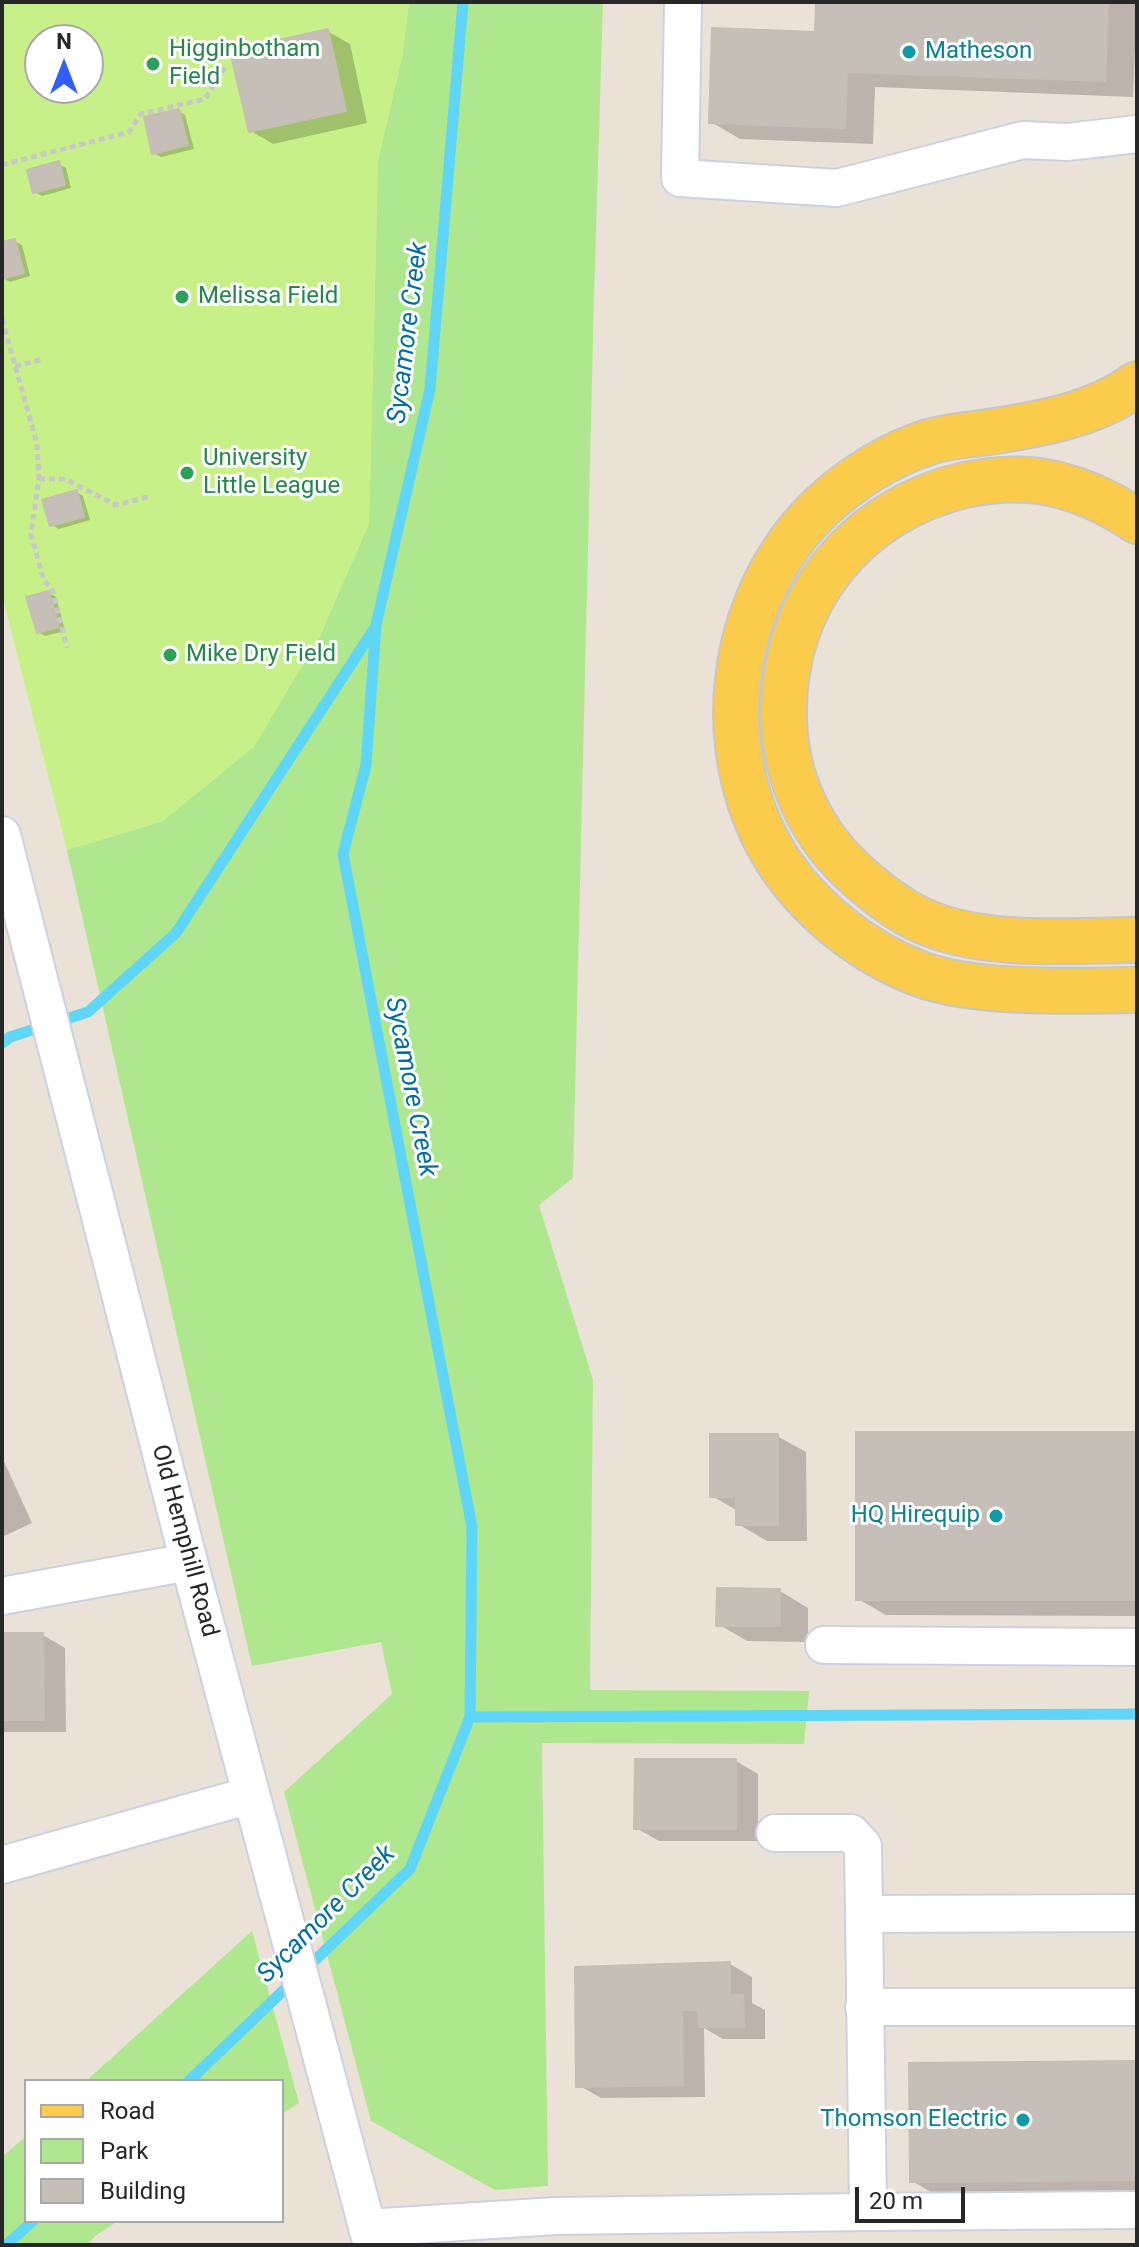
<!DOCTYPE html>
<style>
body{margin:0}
#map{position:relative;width:1139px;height:2247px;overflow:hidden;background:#ebe2d7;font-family:Roboto,sans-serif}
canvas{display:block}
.frame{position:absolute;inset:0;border:4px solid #272727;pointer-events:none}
.legend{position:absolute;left:24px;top:2079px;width:260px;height:144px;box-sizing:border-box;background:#fff;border:2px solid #a9a9a9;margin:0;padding:10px 14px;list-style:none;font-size:24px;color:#272727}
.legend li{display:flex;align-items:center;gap:16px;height:40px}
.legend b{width:40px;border:2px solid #a9a9a9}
.north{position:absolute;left:24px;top:24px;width:80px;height:80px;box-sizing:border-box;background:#fff;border:2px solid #a9a9a9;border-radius:50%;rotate:0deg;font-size:22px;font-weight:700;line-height:32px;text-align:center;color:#272727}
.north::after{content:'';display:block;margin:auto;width:28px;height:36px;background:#305eff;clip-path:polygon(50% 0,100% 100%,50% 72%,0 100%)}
.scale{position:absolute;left:855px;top:2187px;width:110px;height:36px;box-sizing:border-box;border:4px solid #272727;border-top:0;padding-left:10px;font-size:24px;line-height:28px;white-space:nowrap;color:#272727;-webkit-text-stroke:6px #fff;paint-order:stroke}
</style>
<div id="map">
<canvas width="1139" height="2247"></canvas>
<div class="frame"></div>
<ul class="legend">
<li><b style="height:10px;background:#fbcc4b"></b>Road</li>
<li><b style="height:22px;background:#afe78e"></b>Park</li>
<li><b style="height:22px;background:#c6bfb7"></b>Building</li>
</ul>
<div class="north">N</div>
<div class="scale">20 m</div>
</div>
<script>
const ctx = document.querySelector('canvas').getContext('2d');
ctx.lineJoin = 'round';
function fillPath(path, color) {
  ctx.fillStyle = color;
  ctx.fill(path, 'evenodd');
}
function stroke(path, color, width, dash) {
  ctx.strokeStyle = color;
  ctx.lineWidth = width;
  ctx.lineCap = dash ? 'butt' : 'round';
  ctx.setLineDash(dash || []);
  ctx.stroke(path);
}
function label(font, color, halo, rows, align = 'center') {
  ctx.font = font + ' Roboto,sans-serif';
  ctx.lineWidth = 6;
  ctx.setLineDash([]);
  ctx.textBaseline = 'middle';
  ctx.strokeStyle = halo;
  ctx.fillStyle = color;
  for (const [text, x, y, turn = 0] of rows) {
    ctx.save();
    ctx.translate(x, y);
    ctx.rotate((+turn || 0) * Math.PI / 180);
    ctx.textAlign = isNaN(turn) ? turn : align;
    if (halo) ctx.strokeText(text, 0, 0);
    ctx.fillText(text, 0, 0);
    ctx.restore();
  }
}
fillPath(new Path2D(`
 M409,2H603L594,297L573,1178L539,1205L593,1380L590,1690L809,1691L804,1744L542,1743L548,2186L495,2190L371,2121L284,1792L392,1694L381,1642L252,1666L67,850L163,821L319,638L369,523L378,160L402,57Z
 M252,1931L299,2103L282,2114V2081H86Z
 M26,2136V2221H118L95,2236L88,2245H2V2157Z`), '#afe78e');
fillPath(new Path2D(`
 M2,2H409L402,57L378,160L369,523L319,638L254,747L163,821L67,850L2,595ZM40,40H88V88H40Z`), '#c8f088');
fillPath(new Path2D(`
 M818,2H1137L1133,97L875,87L873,144L740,139L711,122L817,34Z
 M327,31L350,44L367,123L273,144L251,131Z
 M178,111L185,115L194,149L161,157L154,153Z
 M59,164L66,168L71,188L42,196L35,192Z
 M14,241L22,245L30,276L10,282L3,278L2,272V245Z
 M76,492L83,496L90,520L59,529L52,525Z
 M49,593L56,597L65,631L45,636L38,632Z
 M1137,1434V1616L886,1615L858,1599Z
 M777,1436L806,1452L807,1541H767L738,1524V1511L712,1496Z
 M2,1457L32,1523L2,1537Z
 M780,1591L808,1608V1642L747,1641L718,1624Z
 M2,1635H43L65,1648L66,1732H2Z
 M736,1761L758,1774V1841H659L636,1828Z
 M730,1964L752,1977V2003L765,2010V2039H723L704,2028L705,2097L601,2098L578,2085Z
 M1137,2063V2196L941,2198L912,2181Z`), '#0003');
stroke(new Path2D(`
 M2,1043L10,1037L88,1012L176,933L374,629
 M470,1717L1137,1714
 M189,2081L410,1869L470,1717L472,1527L343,854L366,765L376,625L430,389L463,2
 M6,2245L33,2221`), '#5fd5f8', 11);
const building = new Path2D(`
 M816,2H1108L1105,81L847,72L845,128L709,123L712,28L815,32Z
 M328,29L346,111L249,132L230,51Z
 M179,109L188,145L152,154L144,117Z
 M59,161L65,185L33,193L27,170Z
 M15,239L24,273L2,279V242Z
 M77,490L84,517L50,526L42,500Z
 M49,591L59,627L37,633L26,597Z
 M856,1432H1137V1600H856Z
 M710,1434H778V1525H736V1497H710Z
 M717,1588L780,1589V1626H716Z
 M2,1633H43L44,1720H2Z
 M635,1759H736V1829H634Z
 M730,1962V1995H743L744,2027H699L698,2010H682L683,2085L576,2087L575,1967Z
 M1137,2061V2180L910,2182L909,2063Z`);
fillPath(building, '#c6bfb7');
stroke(building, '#c6beb1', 2);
const minor = new Path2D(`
 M683,2L680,178L837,188L1023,140L1067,142L1137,134
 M2,835L189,1562L372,2245
 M2,1596L189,1562
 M824,1645L1137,1647
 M775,1833H851L863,1846L864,1914
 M2,1865L251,1795
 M1137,1913L864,1914L868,2212L1137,2210
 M864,2007H1137
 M367,2228L555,2216L868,2212`);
const major = new Path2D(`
 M1137,384C1094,415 1041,424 989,432C969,435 948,436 929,442C890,454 851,479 821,507C726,598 707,758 783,868C816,915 867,954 920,974C976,995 1076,991 1137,990
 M1137,521C1112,504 1084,491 1055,484C1026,477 994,479 965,485C854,511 782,602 784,717C785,778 811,835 858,876C880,896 905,915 933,925C996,948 1071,940 1137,940`);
stroke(minor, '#ccd1e2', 40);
stroke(major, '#c7c7c7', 48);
stroke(new Path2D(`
 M2,165L129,132L141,114L205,99L227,64
 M2,319L37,444L39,479L31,534L44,581L52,588L67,648
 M15,366L44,359
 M39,479H65L116,505L151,496`), '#c7c7c7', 5, [6, 4]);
stroke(minor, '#fff', 36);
stroke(major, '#fbcc4b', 44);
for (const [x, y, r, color] of [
 [909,52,8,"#0f9aa8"],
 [153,64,8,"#2e9e5b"],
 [182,297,8,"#2e9e5b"],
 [187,473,8,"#2e9e5b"],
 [170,655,8,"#2e9e5b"],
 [996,1516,8,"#0f9aa8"],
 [1023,2120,8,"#0f9aa8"]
]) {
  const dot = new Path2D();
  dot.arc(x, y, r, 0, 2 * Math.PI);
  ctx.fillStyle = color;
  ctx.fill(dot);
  stroke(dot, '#fff', 3);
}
label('24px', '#27864d', '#fff', [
 ["Higginbotham",169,50],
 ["Field",169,78],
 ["Melissa Field",198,297],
 ["University",203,459],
 ["Little League",203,487],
 ["Mike Dry Field",186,655]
], 'left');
label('24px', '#0d838f', '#fff', [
 ["Matheson",925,52,"left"],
 ["HQ Hirequip",980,1516],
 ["Thomson Electric",1007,2120]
], 'right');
label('24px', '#272727', '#fff', [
 ["Old Hemphill Road",184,1541,75]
]);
label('italic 26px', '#036f9f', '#fff', [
 ["Sycamore Creek",409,333,-83],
 ["Sycamore Creek",410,1087,79],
 ["Sycamore Creek",327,1915,-45]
]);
</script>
